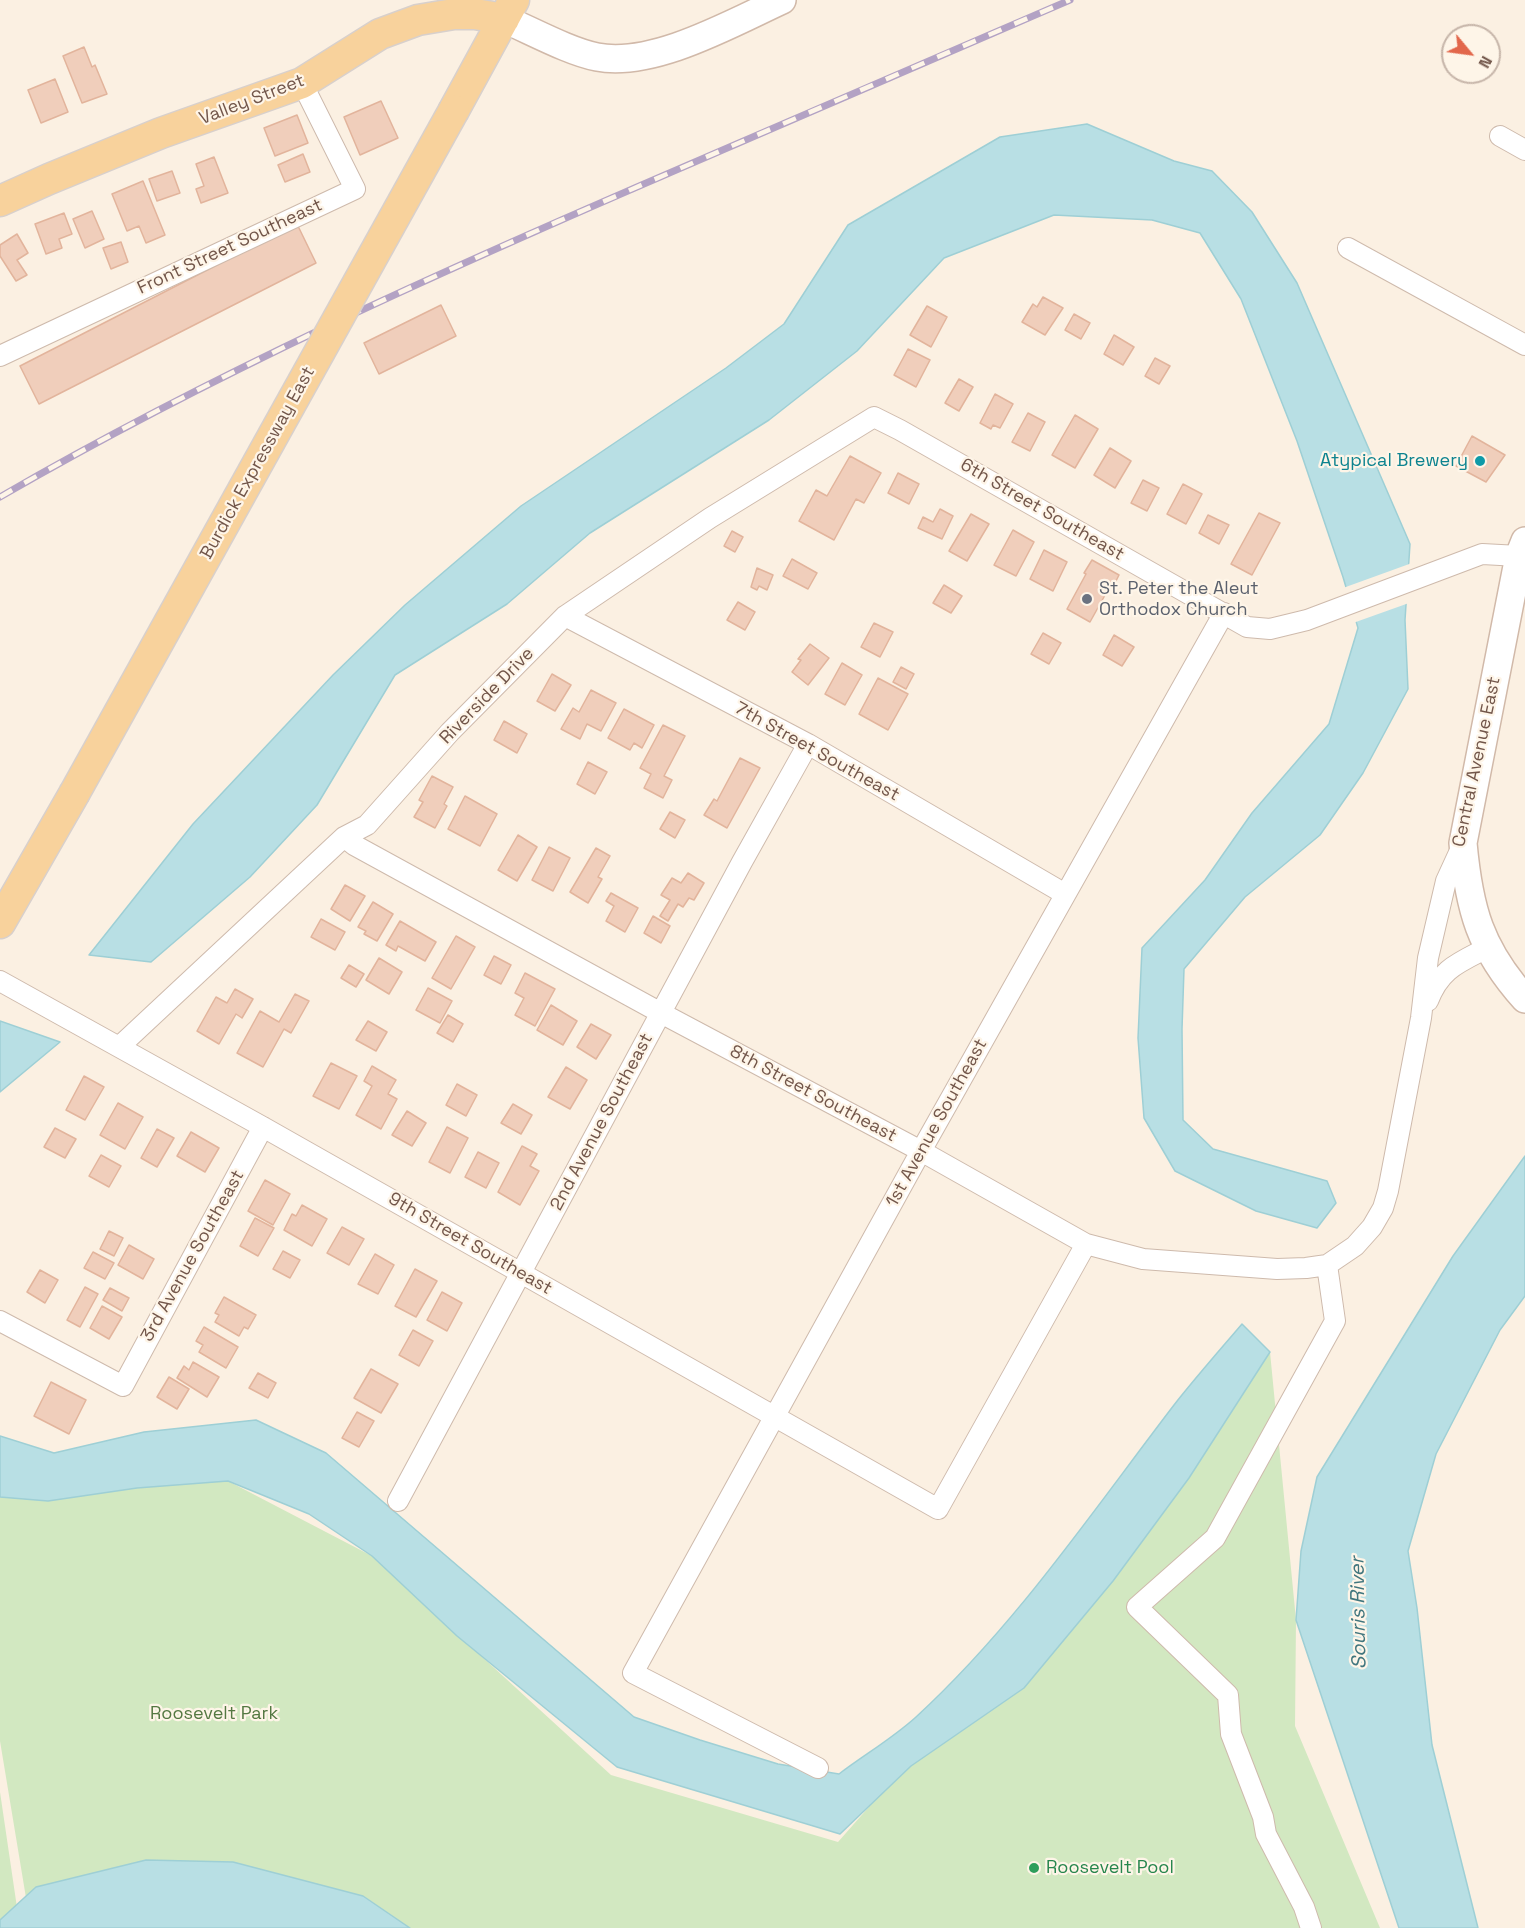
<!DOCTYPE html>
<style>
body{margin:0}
#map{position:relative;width:1525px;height:1928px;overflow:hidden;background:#fbf0e2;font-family:"Space Grotesk",sans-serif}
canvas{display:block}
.north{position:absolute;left:1441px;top:24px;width:60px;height:60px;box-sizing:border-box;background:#fef5e8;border:2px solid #c6b5a9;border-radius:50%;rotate:119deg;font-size:16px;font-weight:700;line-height:24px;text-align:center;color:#72564a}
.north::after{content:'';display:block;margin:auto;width:21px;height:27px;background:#e2674b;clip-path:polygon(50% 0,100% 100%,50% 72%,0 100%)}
</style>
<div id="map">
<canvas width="1525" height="1928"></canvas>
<div class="north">N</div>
</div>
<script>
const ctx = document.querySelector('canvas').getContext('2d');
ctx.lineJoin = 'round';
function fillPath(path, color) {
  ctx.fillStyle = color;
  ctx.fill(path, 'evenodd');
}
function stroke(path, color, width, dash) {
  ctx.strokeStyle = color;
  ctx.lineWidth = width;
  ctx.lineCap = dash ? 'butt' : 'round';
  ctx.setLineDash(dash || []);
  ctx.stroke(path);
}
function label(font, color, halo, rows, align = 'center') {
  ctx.font = font + ' "Space Grotesk",sans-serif';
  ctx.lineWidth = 4.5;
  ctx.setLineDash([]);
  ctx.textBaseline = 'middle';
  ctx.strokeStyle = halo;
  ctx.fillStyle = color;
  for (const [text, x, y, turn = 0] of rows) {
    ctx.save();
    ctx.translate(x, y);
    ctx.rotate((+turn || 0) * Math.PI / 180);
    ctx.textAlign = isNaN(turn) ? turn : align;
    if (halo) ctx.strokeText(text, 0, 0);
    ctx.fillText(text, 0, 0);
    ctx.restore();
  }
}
fillPath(new Path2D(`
 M1270,1352L1296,1620L1295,1726L1380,1928H31L0,1741V1483L228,1481L372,1556L611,1775L838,1842Z
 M0,1792L20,1928H0Z`), '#d2e8c1');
const water = new Path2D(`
 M1087,124L1174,161L1212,171L1252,212L1297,283L1410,544L1405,620L1408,689L1363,773L1320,835L1245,897L1184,969L1182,1029L1183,1120L1213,1149L1327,1181L1336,1203L1317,1228L1256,1211L1175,1171L1144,1118L1138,1038L1142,948L1205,880L1252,813L1329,724L1358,628L1343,577L1297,441L1241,299L1200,233L1152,220L1054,215L944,258L857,351L769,420L590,533L507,604L395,675L317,805L250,877L151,962L89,955L193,824L333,675L405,605L521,506L726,368L784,324L848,225L1000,137Z
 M0,1021L60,1042L0,1092Z
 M1525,1156V1296L1500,1330L1436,1454L1408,1551L1417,1608L1432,1745L1478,1928H1399L1296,1620L1301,1551L1317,1477L1453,1256Z
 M1242,1324L1270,1352L1189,1478L1113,1581L1024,1688L911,1766L840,1834L617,1767L457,1636L372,1556L309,1514L228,1481L137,1488L48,1501L0,1497V1436L54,1453L144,1432L256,1420L326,1453L634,1717L700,1740L778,1764L839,1774C864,1755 893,1738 916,1717C1016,1625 1092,1512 1174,1405C1196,1377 1219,1351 1242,1324Z
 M146,1860L233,1862L363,1896L410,1928H0V1920L36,1887Z`);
fillPath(water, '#b8dfe4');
stroke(water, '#9ecfd5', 1.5);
fillPath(new Path2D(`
 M1412,563L1409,603L1353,623L1343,588Z`), '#fbf0e2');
const building = new Path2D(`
 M84,47L92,67L95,65L107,94L82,103L63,56Z
 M55,79L68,112L41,123L28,90Z
 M381,101L398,138L360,155L344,117Z
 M297,115L308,143L275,156L264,128Z
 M303,154L310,172L285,182L278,165Z
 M214,157L228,193L201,203L196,189L204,186L196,164Z
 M172,171L180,193L157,201L149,179Z
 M143,181L165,235L146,243L139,226L127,231L112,194Z
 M92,211L104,239L85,248L73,219Z
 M64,213L72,234L59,239L62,248L46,254L35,224Z
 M297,224L316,263L39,404L20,366Z
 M17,234L28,253L17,260L27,275L16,281L0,256V245Z
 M121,242L128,262L111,269L103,248Z
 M1043,297L1063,308L1045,335L1022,322L1033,304L1037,307Z
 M441,305L456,336L379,374L364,343Z
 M927,306L947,317L931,347L910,335Z
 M1074,314L1090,323L1081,339L1065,330Z
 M1114,335L1134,347L1123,365L1104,354Z
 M908,349L930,360L916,387L894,375Z
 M1155,358L1170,366L1159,384L1145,376Z
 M959,379L973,387L959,411L945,403Z
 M995,394L1013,404L1000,428L993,425L991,429L980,423Z
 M1028,413L1045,422L1030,451L1012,442Z
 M1075,415L1098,429L1075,468L1052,455Z
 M1472,436L1505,455L1486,482L1456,466Z
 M1110,448L1131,461L1115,488L1094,475Z
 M850,456L881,473L864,503L856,499L834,540L799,521L816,490L827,496Z
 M898,473L919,484L909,504L888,493Z
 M1143,480L1159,488L1147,511L1131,503Z
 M1183,484L1202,494L1186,524L1167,514Z
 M940,509L953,516L942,539L918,528L923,517L933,522Z
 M1259,513L1280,523L1252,575L1231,564Z
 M971,514L989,524L967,561L949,551Z
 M1208,515L1229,525L1219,544L1199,533Z
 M1013,530L1034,542L1016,576L994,565Z
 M732,531L743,537L735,552L724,546Z
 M1044,550L1067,562L1053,591L1030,579Z
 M792,559L817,573L808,589L783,576Z
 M1092,560L1119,575L1112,589L1109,588L1090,622L1067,609L1086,574L1084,573Z
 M757,568L773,575L767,590L759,586L757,590L751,587Z
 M944,585L962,596L951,613L933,603Z
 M738,602L755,612L745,630L727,620Z
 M874,623L893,632L880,657L861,647Z
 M1043,633L1061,643L1049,664L1031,654Z
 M1114,635L1134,647L1122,666L1103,655Z
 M810,644L829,658L808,685L792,672L801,660L798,659Z
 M842,663L862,675L845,705L825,694Z
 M901,667L914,674L906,689L893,682Z
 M552,674L571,685L555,711L537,701Z
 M878,678L908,694L888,730L859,714Z
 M591,690L616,703L601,731L587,724L580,739L561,729L573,708L579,712Z
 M624,709L654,725L642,748L634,743L630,750L608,738Z
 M504,721L527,734L517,753L494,740Z
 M663,725L685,736L664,776L672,780L663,798L644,788L651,774L640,768Z
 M740,758L760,768L727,828L704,815L714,799L717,801Z
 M588,762L607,772L595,794L577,784Z
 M432,776L453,787L444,804L447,806L435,828L414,817L423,802L419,800Z
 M465,796L497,814L480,846L448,829Z
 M670,812L685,820L675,838L660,829Z
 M518,835L537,847L517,881L498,870Z
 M549,847L570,858L553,891L532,880Z
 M596,848L610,856L598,877L602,879L588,903L570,892Z
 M688,873L704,883L694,900L689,898L683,907L678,904L668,921L660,916L670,900L661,895L672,878L681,883Z
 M345,885L365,896L350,921L331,909Z
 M611,893L638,908L625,932L606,921L614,906L606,901Z
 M373,902L393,914L377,941L364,934L366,931L358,927Z
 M653,916L670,926L661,943L644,933Z
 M321,919L345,932L335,950L311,937Z
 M400,921L436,942L425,961L398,946L396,951L386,945Z
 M456,936L475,947L451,989L432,978Z
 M494,956L511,965L501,984L484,975Z
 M379,958L402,972L389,994L366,980Z
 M349,965L364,974L356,987L341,978Z
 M525,973L555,989L535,1026L515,1015L524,998L515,993Z
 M428,988L452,1001L440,1023L416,1010Z
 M235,989L253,999L242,1018L236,1014L219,1044L197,1031L216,997L227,1003Z
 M295,994L309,1001L291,1033L284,1029L263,1067L237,1053L260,1011L279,1022Z
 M551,1005L577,1021L563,1045L537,1030Z
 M448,1015L463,1024L453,1042L437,1033Z
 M368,1021L387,1032L376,1051L356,1040Z
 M591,1024L611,1035L596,1059L577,1047Z
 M331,1063L357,1076L339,1109L313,1096Z
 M372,1066L396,1080L388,1094L397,1099L381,1129L356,1115L372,1086L364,1081Z
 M566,1067L587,1080L570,1109L548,1097Z
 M84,1076L104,1087L85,1120L66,1110Z
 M457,1084L477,1095L466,1116L446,1105Z
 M118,1103L143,1117L125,1149L100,1135Z
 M513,1104L532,1115L521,1134L501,1123Z
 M407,1111L426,1123L412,1146L392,1135Z
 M447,1127L468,1138L450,1173L429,1162Z
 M55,1128L76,1139L65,1158L44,1147Z
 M157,1129L174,1138L157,1167L141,1158Z
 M191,1132L219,1148L205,1172L177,1156Z
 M522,1146L537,1154L530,1166L539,1171L520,1205L498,1192Z
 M478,1152L499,1163L486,1188L465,1177Z
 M101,1155L121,1166L109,1187L89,1176Z
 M265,1180L290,1194L273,1225L248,1211Z
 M302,1205L327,1219L312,1246L284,1230L292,1214L296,1216Z
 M255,1218L274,1228L258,1256L240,1246Z
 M342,1227L364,1239L349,1265L327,1253Z
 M109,1231L123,1238L114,1256L100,1249Z
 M129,1245L154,1259L143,1279L118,1265Z
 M283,1251L300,1260L290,1278L273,1269Z
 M93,1252L114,1263L105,1279L84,1268Z
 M375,1254L394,1265L378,1294L358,1284Z
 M415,1269L437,1281L416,1317L395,1306Z
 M40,1270L58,1280L45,1303L27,1292Z
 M85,1287L98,1294L80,1327L67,1320Z
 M110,1288L129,1298L122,1311L103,1300Z
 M442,1292L462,1303L447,1331L427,1320Z
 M224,1297L256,1315L248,1329L244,1327L239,1336L215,1322L219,1315L215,1313Z
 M102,1306L122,1317L109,1339L90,1328Z
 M204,1327L238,1347L226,1368L199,1352L203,1345L196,1341Z
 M413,1330L433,1341L419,1366L399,1355Z
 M193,1362L219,1377L207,1397L177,1378L184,1366L189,1370Z
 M371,1369L398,1384L381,1413L354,1398Z
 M258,1373L276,1383L268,1398L249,1388Z
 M169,1377L189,1389L177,1409L157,1397Z
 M51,1382L86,1400L69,1434L34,1416Z
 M357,1412L374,1421L359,1447L342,1438Z`);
fillPath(building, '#f0cebb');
stroke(building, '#e2b49c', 1.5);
const street = new Path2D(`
 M1500,136L1525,150
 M1348,248L1525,345
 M0,356L355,189L302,83
 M565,616L808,744L1065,894
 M344,837L354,845L661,1013L921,1151L1086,1244L1143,1259L1277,1269L1306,1268L1327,1265L1355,1246L1372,1227L1383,1208L1388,1191L1421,1018L1428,958L1446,881L1463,844
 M0,981L263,1127L938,1509L1086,1244
 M1428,1001C1440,969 1458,963 1487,948
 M120,1046L344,837L367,825L450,732L565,616L710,518L874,417L900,430L1247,627L1270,629L1307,620L1482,554L1519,556
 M0,1321L123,1386L263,1127
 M398,1501L742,862L808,744
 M818,1768L633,1673L921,1151L1224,613
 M1311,1928L1304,1907L1266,1834L1263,1817L1231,1734L1228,1695L1137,1607L1215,1538L1335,1321L1327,1265`);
const secondary = new Path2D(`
 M504,19C530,30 570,52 597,57C653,68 732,23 782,0
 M1525,541L1519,556L1463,843C1469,909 1480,949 1525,999`);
const primary = new Path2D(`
 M454,110L514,0
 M0,201L49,179L161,133L302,83L380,34L418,20L454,14H475L504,19
 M0,923L74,794`);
stroke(street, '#cebaac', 22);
stroke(secondary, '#d1b9a9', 30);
stroke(primary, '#d8d0cc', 33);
stroke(street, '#fff', 20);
stroke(secondary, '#fff', 27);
stroke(primary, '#f8d29c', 30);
const rail = new Path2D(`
 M0,497C214,373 440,272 667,174C801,116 935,58 1070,0`);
stroke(rail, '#b3a2c4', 7);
stroke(rail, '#fef5e8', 4.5, [14]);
const primaryBridge = new Path2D(`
 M74,794L454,110`);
stroke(primaryBridge, '#d8d0cc', 33, []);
stroke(primaryBridge, '#f8d29c', 30);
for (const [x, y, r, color] of [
 [1480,461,6,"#0f9aa8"],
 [1087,599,6,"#6b7280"],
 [1034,1868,6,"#2e9e5b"]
]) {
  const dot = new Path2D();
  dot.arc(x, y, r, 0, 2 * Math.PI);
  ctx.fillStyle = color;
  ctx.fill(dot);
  stroke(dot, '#fef5e8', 2);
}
label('18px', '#72564a', '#fef5e8', [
 ["Valley Street",252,100,-21],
 ["Front Street Southeast",230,247,-25],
 ["Burdick Expressway East",258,463,-61],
 ["6th Street Southeast",1042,510,30],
 ["Riverside Drive",487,696,-46],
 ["7th Street Southeast",817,752,29],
 ["Central Avenue East",1477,762,-78],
 ["8th Street Southeast",813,1094,28],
 ["2nd Avenue Southeast",602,1122,-62],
 ["1st Avenue Southeast",937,1123,-61],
 ["9th Street Southeast",470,1244,30],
 ["3rd Avenue Southeast",193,1256,-61]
]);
label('18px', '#0d838f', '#fef5e8', [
 ["Atypical Brewery",1468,461]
], 'right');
label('18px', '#5b616d', '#fef5e8', [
 ["St. Peter the Aleut",1099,589],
 ["Orthodox Church",1099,610]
], 'left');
label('18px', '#547842', '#fef5e8', [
 ["Roosevelt Park",214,1714]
]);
label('18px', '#27864d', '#fef5e8', [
 ["Roosevelt Pool",1046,1868]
], 'left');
label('italic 20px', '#41767e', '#fef5e8', [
 ["Souris River",1359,1613,-91]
]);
</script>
